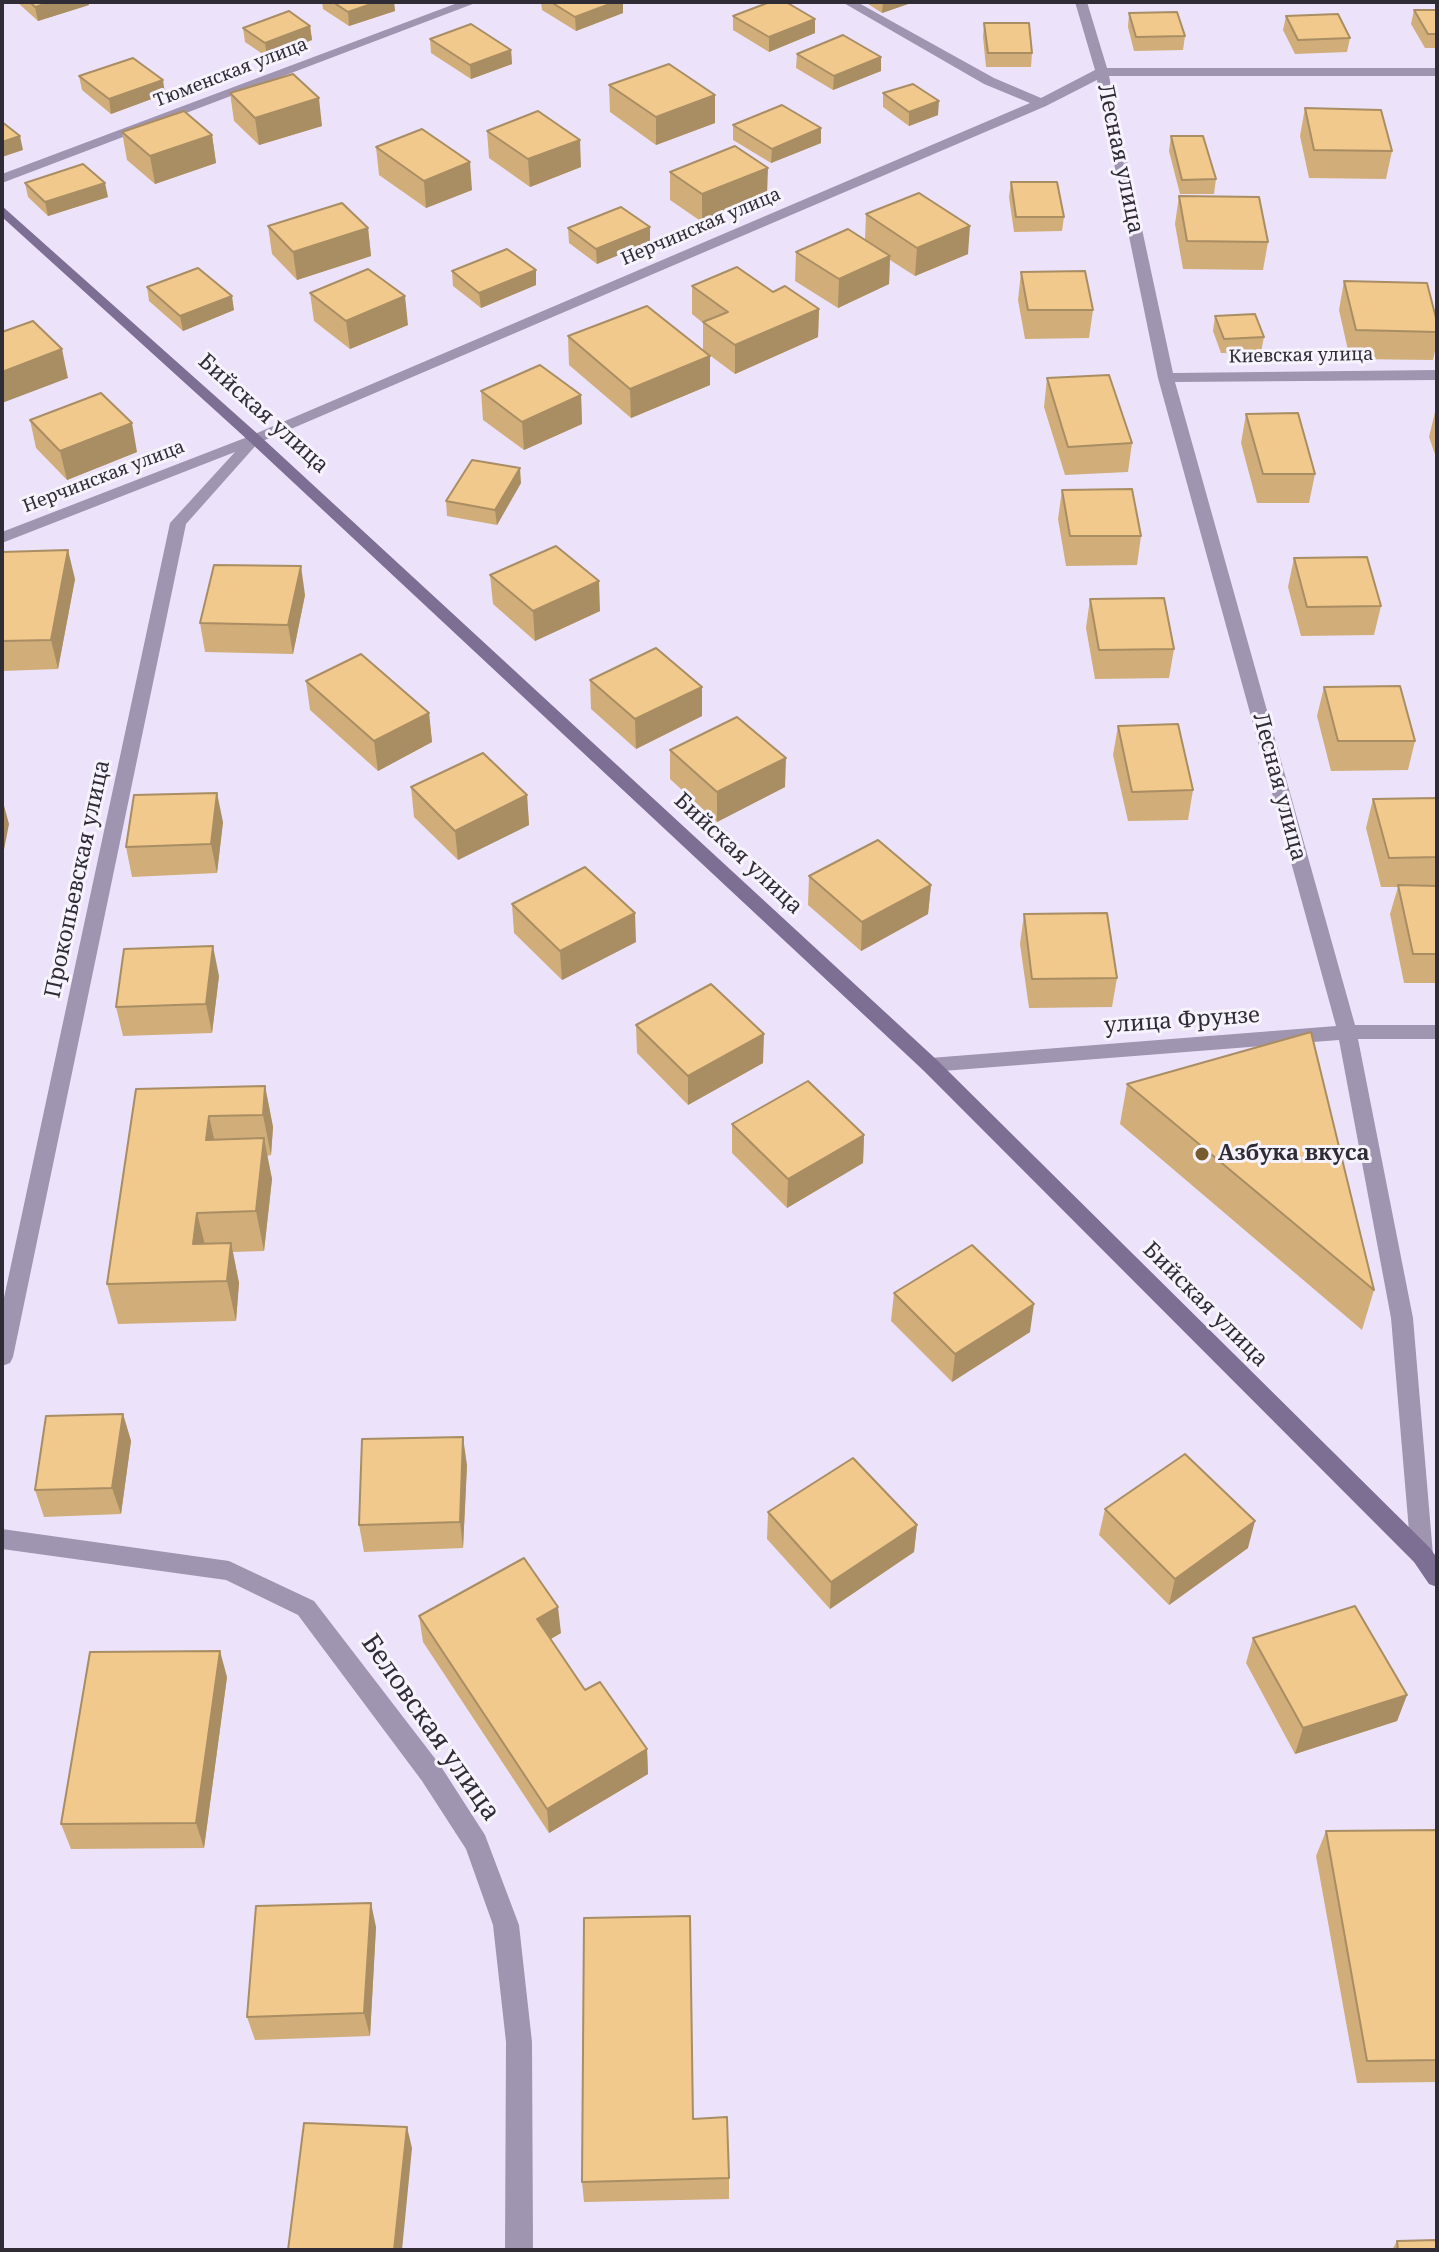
<!DOCTYPE html>
<meta charset="utf-8">
<style>
body{margin:0}
#map{position:relative;width:1439px;height:2252px;overflow:hidden;background:#ece3fb;font-family:"Noto Serif",serif}
canvas{display:block}
.frame{position:absolute;inset:0;border:4px solid #2f2c35;pointer-events:none}
</style>
<div id="map">
<canvas width="1439" height="2252"></canvas>
<div class="frame"></div>
</div>
<script>
const ctx = document.querySelector('canvas').getContext('2d');
ctx.lineJoin = 'round';
function fillPath(path, color) {
  ctx.fillStyle = color;
  ctx.fill(path, 'evenodd');
}
function stroke(path, color, width, dash) {
  ctx.strokeStyle = color;
  ctx.lineWidth = width;
  ctx.lineCap = dash ? 'butt' : 'round';
  ctx.setLineDash(dash || []);
  ctx.stroke(path);
}
function label(font, color, halo, rows, align = 'center') {
  ctx.font = font + ' "Noto Serif",serif';
  ctx.lineWidth = 6;
  ctx.setLineDash([]);
  ctx.textBaseline = 'middle';
  ctx.strokeStyle = halo;
  ctx.fillStyle = color;
  for (const [text, x, y, turn = 0] of rows) {
    ctx.save();
    ctx.translate(x, y);
    ctx.rotate((+turn || 0) * Math.PI / 180);
    ctx.textAlign = isNaN(turn) ? turn : align;
    if (halo) ctx.strokeText(text, 0, 0);
    ctx.fillText(text, 0, 0);
    ctx.restore();
  }
}
fillPath(new Path2D(`
 M460,2H478L2,183V174Z
 M842,2H857L994,78L1041,98L1095,70L1075,2H1087L1107,68H1437V76H1109L1173,373L1437,370V380L1175,382L1355,1025H1437V1039H1358L1413,1318L1433,1555L1430,1562L1422,1565L1414,1562L1411,1555L1391,1318L1339,1040L930,1072L923,1070L920,1065L923,1060L930,1058L1336,1026L1158,378L1097,80L1046,106L258,443L186,524L13,1357L10,1363L2,1366V1307L170,523L235,452L2,543V532L250,436L1030,103L984,84Z
 M2,1529L229,1561L314,1601L440,1765L485,1835L519,1925L532,2042L533,2250H505L506,2042L493,1925L466,1849L422,1781L298,1615L226,1580L2,1549Z`), '#a095b0');
fillPath(new Path2D(`
 M2,206L260,436L937,1060L1430,1548L1437,1558V1587L1429,1584L1414,1562L923,1070L250,442L2,217Z`), '#7d6e94');
fillPath(new Path2D(`
 M17,2H88L89,5L38,21Z
 M322,2H394L395,11L349,26L323,9Z
 M541,2H623V13L576,31L542,10Z
 M865,2H914L882,13Z
 M1414,10H1437V48H1425L1411,24Z
 M1129,13L1185,36L1183,50L1134,51L1128,27Z
 M733,16L815,33L769,52L733,30Z
 M1286,16L1350,38L1347,52L1295,54L1283,30Z
 M984,23L1032,53L1031,67H986L983,37Z
 M310,26L312,40L267,57L245,42L243,28Z
 M430,39L511,50L512,64L471,79L431,53Z
 M797,54L881,57V71L833,90L796,68Z
 M79,76L165,94L111,114L82,90Z
 M609,85L715,123L656,145L610,112Z
 M230,93L322,126L259,145L234,121Z
 M883,93L938,115L909,126L883,107Z
 M1305,108L1392,151L1386,179L1309,178L1300,136Z
 M733,125L821,128V143L771,163L733,140Z
 M487,131L581,167L530,187L489,158Z
 M122,132L212,135L216,163L155,184L127,160Z
 M1171,136L1216,179L1214,194H1180L1169,151Z
 M376,147L472,190L426,208L379,175Z
 M670,172L767,196L702,222L670,200Z
 M1011,182L1064,217L1062,231L1014,232L1009,197Z
 M25,183L108,197L48,216L28,197Z
 M1179,196L1268,242L1263,270L1183,269L1175,224Z
 M866,214L968,254L915,276L890,260L889,284L838,308L795,281L796,252L865,240Z
 M268,226L368,228L371,256L297,280L272,254Z
 M650,227V242L597,264L569,243L568,228Z
 M452,271L536,285L481,308L453,286Z
 M1021,272L1093,310L1089,338L1025,339L1018,300Z
 M1344,281L1437,322V342L1433,360L1350,359L1339,310Z
 M692,286L773,292L819,309L818,337L735,374L704,351L710,385L631,418L569,365L568,336L703,351V323L692,314Z
 M147,287L234,310L183,331L149,301Z
 M310,293L408,325L350,349L314,321Z
 M1215,316L1264,337L1261,352L1221,353L1213,331Z
 M1047,378L1132,443L1128,472L1065,475L1044,407Z
 M481,391L581,395L582,424L524,450L483,420Z
 M1436,408H1437V460L1429,437Z
 M1246,414L1315,474L1309,503H1257L1241,443Z
 M30,420L137,452L67,480L36,448Z
 M521,483L497,525L447,516L446,501Z
 M1062,490L1141,536L1137,565L1066,566L1058,519Z
 M2,552L75,579L58,669L2,671Z
 M1294,558L1381,606L1374,635L1301,636L1288,587Z
 M490,575L600,611L535,641L493,604Z
 M305,595L293,654L205,652L200,623Z
 M1090,599L1174,649L1169,678L1095,679L1086,628Z
 M590,680L702,687V716L636,749L591,709Z
 M306,681L429,713L432,742L378,771L310,710Z
 M1324,687L1415,741L1408,770L1331,771L1317,716Z
 M1118,726L1193,790L1188,820L1128,821L1113,755Z
 M670,750L785,787L717,822L670,779Z
 M411,787L527,795L529,825L458,860L414,817Z
 M1437,798V983H1404L1390,914L1398,887H1381L1366,828L1373,799Z
 M223,822L217,873L132,877L126,847Z
 M809,876L931,885L928,914L861,951L808,905Z
 M512,904L636,942L562,980L514,933Z
 M1024,914L1117,978L1112,1007L1029,1008L1020,944Z
 M219,976L212,1033L123,1036L116,1007Z
 M636,1025L763,1063L688,1105L637,1053Z
 M1127,1084L1374,1290L1362,1330L1120,1124Z
 M265,1086L273,1127L271,1155L267,1156L272,1179L264,1251L233,1252L239,1283L236,1321L118,1324L107,1284L136,1089Z
 M732,1124L864,1135L863,1163L787,1208L732,1153Z
 M894,1293L1030,1332L952,1382L891,1321Z
 M123,1414L131,1441L121,1514L44,1517L35,1490Z
 M467,1465L463,1548L364,1552L359,1525Z
 M1105,1509L1248,1548L1169,1605L1099,1535Z
 M768,1512L917,1525L914,1552L830,1609L767,1539Z
 M419,1616L561,1633L551,1639L585,1690L647,1749L648,1774L549,1833L423,1642Z
 M1253,1638L1407,1695L1397,1721L1295,1754L1246,1663Z
 M227,1677L204,1848L71,1849L61,1824Z
 M1437,1830V2082L1357,2083L1316,1856L1326,1831Z
 M376,1927L370,2036L255,2040L247,2017Z
 M693,2119L729,2178V2199L584,2202L582,2182Z
 M1397,2241L1437,2250H1392Z`), '#d0ad79');
fillPath(new Path2D(`
 M51,2H88L89,5L38,21L35,7Z
 M377,2H394L395,11L349,26L348,12Z
 M615,2H623V13L576,31L575,17Z
 M883,2H914L882,13Z
 M815,19V33L769,52V37Z
 M310,26L312,40L267,57L265,43Z
 M511,50L512,64L471,79L470,65Z
 M881,57V71L833,90L834,76Z
 M163,80L165,94L111,114L109,99Z
 M715,95V123L656,145V117Z
 M319,98L322,126L259,145L255,118Z
 M939,101L938,115L909,126V112Z
 M821,128V143L771,163L772,149Z
 M212,135L216,163L155,184L150,156Z
 M20,136L23,150L2,157V142Z
 M580,140L581,167L530,187L528,159Z
 M470,162L472,190L426,208L424,181Z
 M768,168L767,196L702,222V194Z
 M105,183L108,197L48,216L45,202Z
 M970,226L968,254L915,276L917,248Z
 M650,227V242L597,264L596,249Z
 M368,228L371,256L297,280L293,252Z
 M890,256L889,284L838,308L839,279Z
 M536,270V285L481,308L479,293Z
 M232,296L234,310L183,331L180,316Z
 M405,296L408,325L350,349L346,321Z
 M819,309L818,337L735,374V345Z
 M62,349L68,378L2,403V372Z
 M710,356V385L631,418L630,389Z
 M581,395L582,424L524,450L522,422Z
 M132,423L137,452L67,480L60,451Z
 M520,468L521,483L497,525L495,510Z
 M68,550L75,579L58,669L51,640Z
 M301,566L305,595L293,654L288,625Z
 M599,581L600,611L535,641L533,611Z
 M702,687V716L636,749L635,719Z
 M429,713L432,742L378,771L374,741Z
 M786,758L785,787L717,822V792Z
 M217,793L223,822L217,873L211,844Z
 M527,795L529,825L458,860L455,831Z
 M2,798L9,824L2,860Z
 M931,885L928,914L861,951L862,922Z
 M635,913L636,942L562,980L560,951Z
 M213,946L219,976L212,1033L206,1004Z
 M764,1034L763,1063L688,1105V1076Z
 M265,1086L273,1127L271,1155L263,1115Z
 M209,1116L218,1157L206,1140Z
 M864,1135L863,1163L787,1208L788,1179Z
 M264,1138L272,1179L264,1251L256,1211Z
 M197,1213L207,1253L202,1284L193,1244Z
 M231,1243L239,1283L236,1321L227,1281Z
 M1034,1304L1030,1332L952,1382L955,1354Z
 M123,1414L131,1441L121,1514L112,1488Z
 M463,1437L467,1465L463,1548L460,1522Z
 M1255,1521L1248,1548L1169,1605L1175,1579Z
 M917,1525L914,1552L830,1609L831,1582Z
 M558,1607L561,1633L540,1645L537,1619Z
 M220,1651L227,1677L204,1848L196,1823Z
 M1407,1695L1397,1721L1295,1754L1303,1728Z
 M647,1749L648,1774L549,1833L547,1809Z
 M371,1903L376,1927L370,2036L364,2013Z
 M407,2127L412,2148L402,2250H394Z`), '#a98d63');
const building = new Path2D(`
 M30,2H51L35,7Z
 M333,2H377L348,12Z
 M551,2H615L575,17Z
 M770,2H786L815,19L769,37L733,16Z
 M1414,10H1437V34H1428Z
 M289,11L310,26L265,43L243,28Z
 M1177,12L1185,36L1136,37L1129,13Z
 M1338,14L1350,38L1298,40L1286,16Z
 M984,23H1029L1032,53H988Z
 M471,24L511,50L470,65L430,39Z
 M843,35L881,57L834,76L797,54Z
 M133,58L163,80L109,99L79,76Z
 M669,64L715,95L656,117L609,85Z
 M293,74L319,98L255,118L230,93Z
 M913,84L939,101L909,112L883,93Z
 M782,105L821,128L772,149L733,125Z
 M1305,108L1381,110L1392,151L1314,150Z
 M184,111L212,135L150,156L122,132Z
 M538,111L580,140L528,159L487,131Z
 M2,122L20,136L2,142Z
 M422,129L470,162L424,181L376,147Z
 M1171,136H1203L1216,179L1182,180Z
 M735,146L768,168L702,194L670,172Z
 M83,164L105,183L45,202L25,183Z
 M1011,182H1057L1064,217H1016Z
 M919,193L970,226L917,248L866,214Z
 M1179,196L1259,197L1268,242L1187,241Z
 M342,203L368,228L293,252L268,226Z
 M621,207L650,227L596,249L568,228Z
 M848,229L890,256L839,279L796,252Z
 M507,249L536,270L479,293L452,271Z
 M737,267L773,292L785,286L819,309L735,345L703,322L728,312L692,286Z
 M198,268L232,296L180,316L147,287Z
 M368,269L405,296L346,321L310,293Z
 M1085,271L1093,310H1028L1021,272Z
 M1344,281L1427,283L1437,322V332L1356,330Z
 M647,306L710,356L630,389L568,336Z
 M1255,314L1264,337L1224,339L1215,316Z
 M33,321L62,349L2,372V332Z
 M540,365L581,395L522,422L481,391Z
 M1109,375L1132,443L1068,447L1047,378Z
 M101,393L132,423L60,451L30,420Z
 M1298,413L1315,474H1263L1246,414Z
 M472,460L520,468L495,510L446,501Z
 M1132,489L1141,536H1070L1062,490Z
 M556,546L599,581L533,611L490,575Z
 M68,550L51,640L2,641V552Z
 M1367,557L1381,606L1307,607L1294,558Z
 M214,565L301,566L288,625L200,623Z
 M1164,598L1174,649L1099,650L1090,599Z
 M656,648L702,687L635,719L590,680Z
 M361,654L429,713L374,741L306,681Z
 M1400,686L1415,741H1338L1324,687Z
 M737,717L786,758L717,792L670,750Z
 M1178,724L1193,790L1132,792L1118,726Z
 M483,753L527,795L455,831L411,787Z
 M217,793L211,844L126,847L134,795Z
 M1437,798V857L1389,858L1373,799Z
 M878,840L931,885L862,922L809,876Z
 M585,867L635,913L560,951L512,904Z
 M1398,885L1437,886V954H1413Z
 M1107,913L1117,978L1032,979L1024,914Z
 M213,946L206,1004L116,1007L124,949Z
 M711,984L764,1034L688,1076L636,1025Z
 M1311,1032L1374,1290L1127,1084Z
 M808,1081L864,1135L788,1179L732,1124Z
 M265,1086L263,1115L209,1116L206,1140L264,1138L256,1211L197,1213L193,1244L231,1243L227,1281L107,1284L136,1089Z
 M972,1245L1034,1304L955,1354L894,1293Z
 M123,1414L112,1488L35,1490L46,1416Z
 M463,1437L460,1522L359,1525L362,1439Z
 M1185,1454L1255,1521L1175,1579L1105,1509Z
 M853,1458L917,1525L831,1582L768,1512Z
 M524,1558L558,1607L537,1619L585,1690L600,1682L647,1749L547,1809L419,1616Z
 M1355,1606L1407,1695L1303,1728L1253,1638Z
 M220,1651L196,1823L61,1824L90,1652Z
 M1437,1830V2060L1367,2061L1326,1831Z
 M371,1903L364,2013L247,2017L256,1906Z
 M690,1916L693,2119L727,2117L729,2178L582,2182L584,1918Z
 M304,2123L407,2127L394,2250H288Z
 M1437,2240V2250H1398L1397,2241Z`);
fillPath(building, '#f2c98d');
stroke(building, '#a98d63', 2);
for (const [x, y, r, color] of [
 [1202,1154,8,"#785b2e"]
]) {
  const dot = new Path2D();
  dot.arc(x, y, r, 0, 2 * Math.PI);
  ctx.fillStyle = color;
  ctx.fill(dot);
  stroke(dot, '#f6f3fd', 3);
}
label('18px', '#2f2c35', '#f6f3fd', [
 ["Тюменская улица",231,73,-21],
 ["Нерчинская улица",701,227,-23],
 ["Киевская улица",1301,356,-1],
 ["Нерчинская улица",104,477,-21]
]);
label('22px', '#2f2c35', '#f6f3fd', [
 ["Лесная улица",1120,159,78],
 ["Бийская улица",263,414,42],
 ["Лесная улица",1279,787,75],
 ["Бийская улица",738,854,43],
 ["Прокопьевская улица",78,879,-78],
 ["улица Фрунзе",1182,1021,-4],
 ["Бийская улица",1205,1305,45]
]);
label('bold 22px', '#2f2c35', '#f6f3fd', [
 ["Азбука вкуса",1218,1154]
], 'left');
label('26px', '#2f2c35', '#f6f3fd', [
 ["Беловская улица",430,1728,55]
]);
</script>
